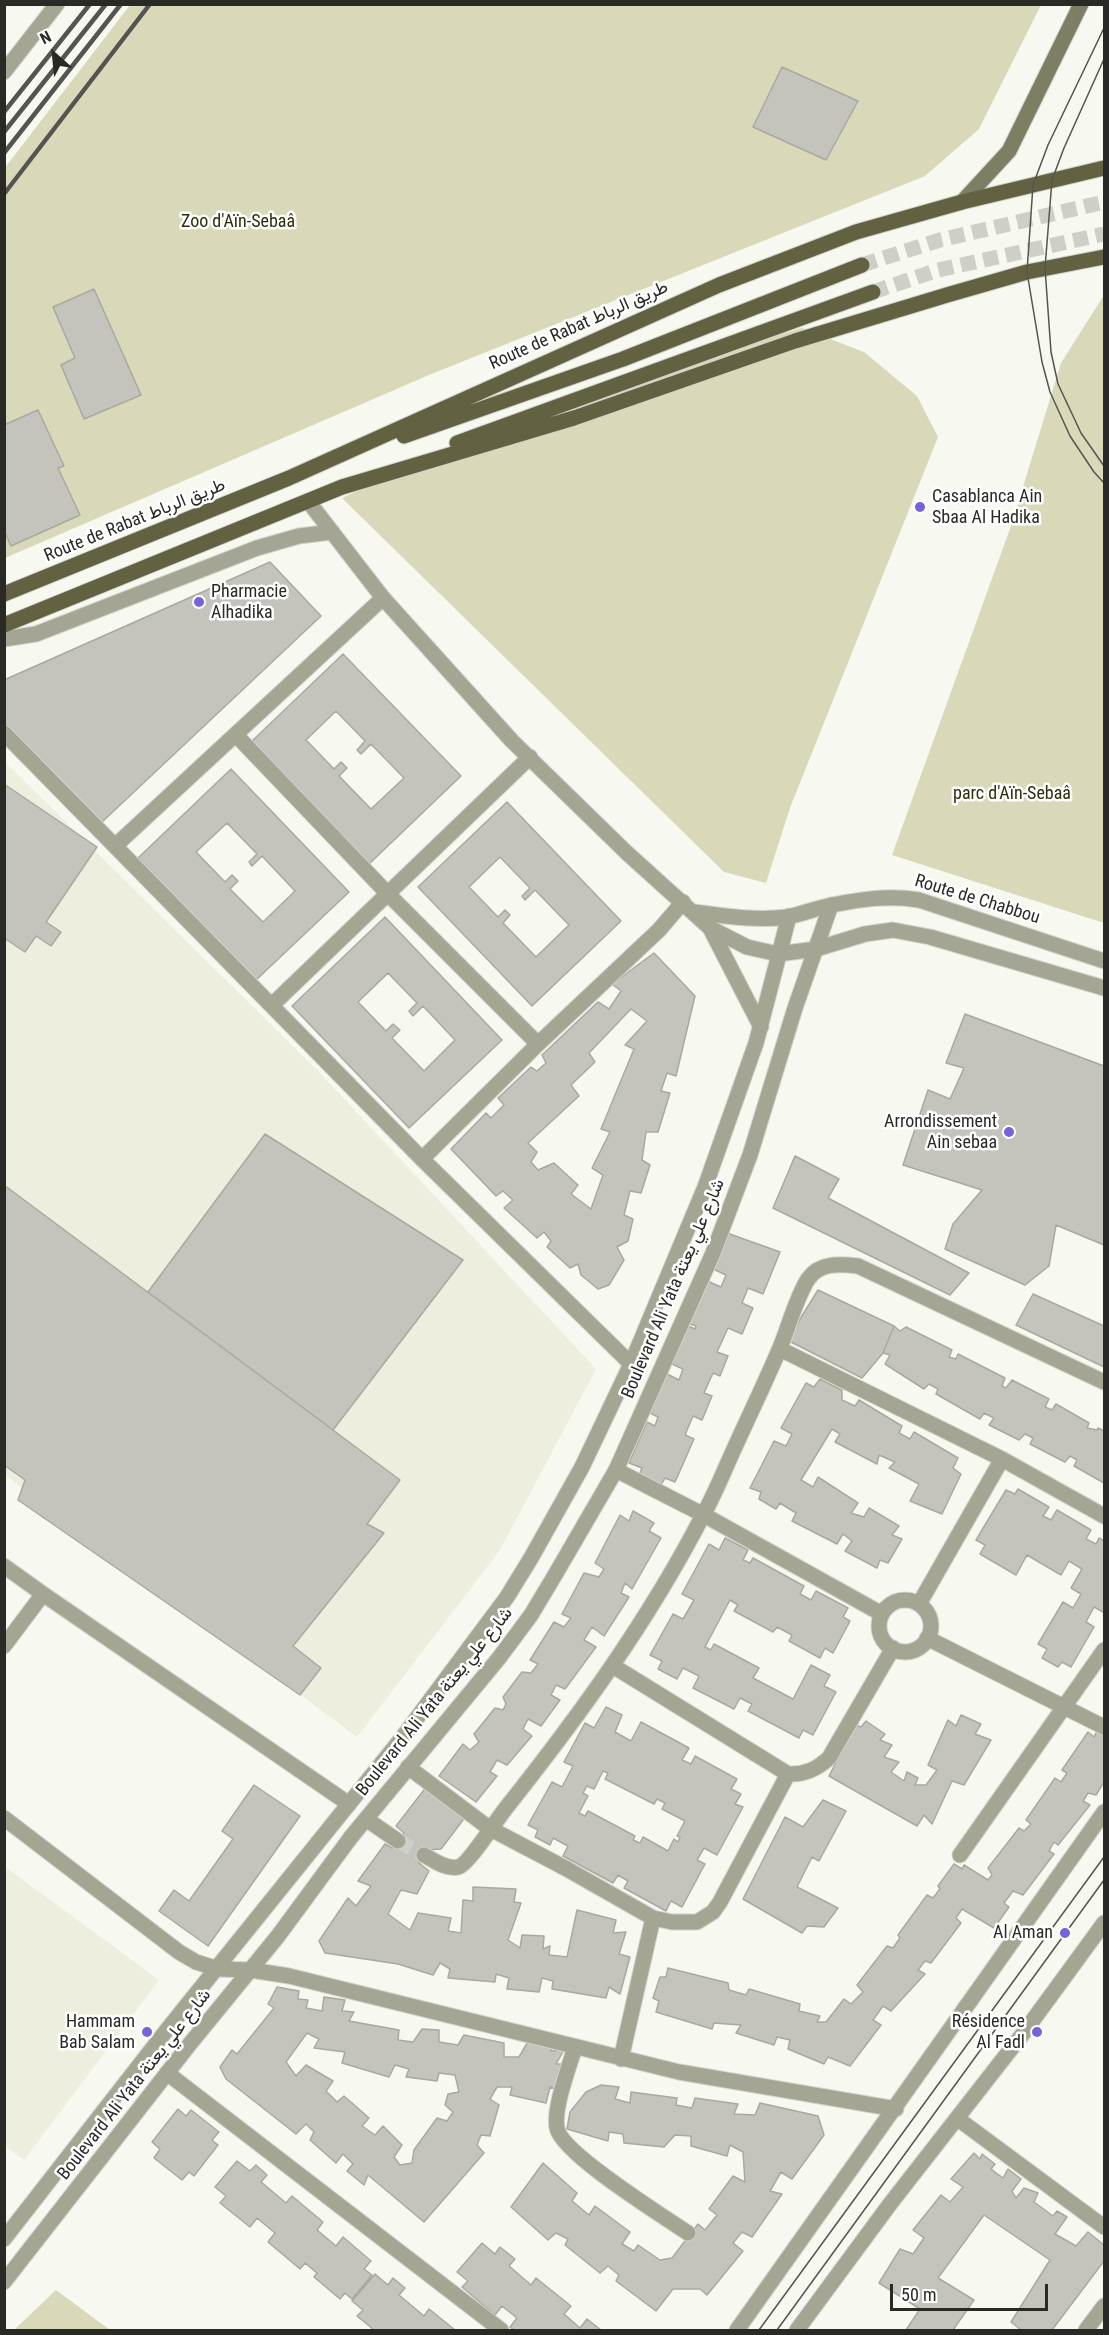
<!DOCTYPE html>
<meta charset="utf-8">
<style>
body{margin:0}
#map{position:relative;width:1109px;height:2335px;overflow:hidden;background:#f7f8ef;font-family:"Roboto Condensed",sans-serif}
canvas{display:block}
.frame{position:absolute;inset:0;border:6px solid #292926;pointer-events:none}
.north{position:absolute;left:24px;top:24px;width:60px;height:60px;-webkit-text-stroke:4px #fff;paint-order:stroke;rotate:333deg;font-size:16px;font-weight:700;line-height:24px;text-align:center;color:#292926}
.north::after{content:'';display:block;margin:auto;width:21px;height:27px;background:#292926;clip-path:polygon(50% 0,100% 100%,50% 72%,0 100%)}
.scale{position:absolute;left:890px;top:2284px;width:158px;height:27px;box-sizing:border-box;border:3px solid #292926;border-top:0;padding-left:8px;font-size:18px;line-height:21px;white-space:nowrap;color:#292926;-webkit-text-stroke:4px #fff;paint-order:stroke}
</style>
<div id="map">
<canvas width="1109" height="2335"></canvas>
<div class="frame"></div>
<div class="north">N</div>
<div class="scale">50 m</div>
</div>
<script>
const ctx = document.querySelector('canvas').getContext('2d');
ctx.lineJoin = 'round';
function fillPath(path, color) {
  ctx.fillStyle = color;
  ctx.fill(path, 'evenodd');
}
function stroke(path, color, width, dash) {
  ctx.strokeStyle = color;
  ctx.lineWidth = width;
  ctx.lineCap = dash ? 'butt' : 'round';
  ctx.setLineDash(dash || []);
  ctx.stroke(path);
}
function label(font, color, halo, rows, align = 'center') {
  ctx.font = font + ' "Roboto Condensed",Vazirmatn,sans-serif';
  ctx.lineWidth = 5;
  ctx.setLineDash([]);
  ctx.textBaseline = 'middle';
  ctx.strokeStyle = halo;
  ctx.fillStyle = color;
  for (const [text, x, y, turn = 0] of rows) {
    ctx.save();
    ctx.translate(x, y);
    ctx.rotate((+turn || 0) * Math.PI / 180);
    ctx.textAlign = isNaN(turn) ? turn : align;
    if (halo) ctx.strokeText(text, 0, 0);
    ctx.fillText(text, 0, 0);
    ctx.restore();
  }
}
fillPath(new Path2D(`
 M4,761L318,1071L596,1369L500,1550L357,1737L5,1475Z
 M4,1866L159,1980L24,2160L5,2146Z`), '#edeede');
fillPath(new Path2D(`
 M130,5H1041L979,129L925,176L429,375L5,558L4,169Z
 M1104,295V923L892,855L1011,526L1061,363Z
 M802,328L864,352L917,396L938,437L790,808L766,883L724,872L342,498L577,394Z
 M56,2290L110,2330H14Z`), '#d9d9ba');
const building = new Path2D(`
 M782,67L858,101L826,160L753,127Z
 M94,289L141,395L84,419L61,365L75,358L53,307Z
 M38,410L64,466L58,468L80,515L11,546L4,530V425Z
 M270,562L321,616L101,823L4,723V680Z
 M343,654L461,776L368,865L251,742ZM336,711L365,741L357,750L361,754L371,744L404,778L371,809L339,776L347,768L341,762L334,769L306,740Z
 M231,769L349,892L255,981L138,858ZM227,823L257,854L249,862L252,866L262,856L295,891L263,922L230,889L238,881L232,875L225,882L196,852Z
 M4,784L97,847L46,922L61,932L51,946L36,936L25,952L4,938Z
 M507,802L621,921L532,1006L418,887ZM500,857L530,888L522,896L525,900L535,890L569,925L536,957L503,923L510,915L505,910L498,917L469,887Z
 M385,917L502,1040L409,1128L292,1006ZM388,973L417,1003L409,1011L413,1016L423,1006L455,1040L424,1071L392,1038L400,1030L393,1024L386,1031L358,1002Z
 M654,953L695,996L676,1076L667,1073L661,1091L670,1093L658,1132H646L642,1160L650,1165L641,1193L630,1191L624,1215L633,1219L628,1241L617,1247L624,1260L609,1285L598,1289L581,1275L578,1264L570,1268L547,1247L551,1241L544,1232L537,1238L504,1208L513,1200L503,1191L496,1196L451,1149L486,1113L491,1118L504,1105L498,1098L531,1067L537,1071L546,1063L542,1055L598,1002L609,1009L621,991L612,984ZM631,1009L647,1021L625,1045L634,1049L601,1129L610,1132L592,1168L603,1175L591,1209L571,1194L578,1185L554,1163L538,1170L531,1162L537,1152L528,1143L579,1096L571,1085L595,1062L589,1053Z
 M965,1014L1104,1066V1245L1056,1225L1049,1266L1025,1285L945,1249L953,1224L982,1190L903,1165L928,1090L950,1099L964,1068L946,1063Z
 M265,1134L463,1260L333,1430L148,1292Z
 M795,1156L839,1179L828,1198L969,1273L950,1295L773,1208Z
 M4,1185L400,1480L367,1524L384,1533L293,1646L321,1668L300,1695L18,1500L25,1480L4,1465Z
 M727,1233L780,1252L763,1294L748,1288L742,1303L753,1308L742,1334L728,1328L717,1352L728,1356L720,1376L713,1373L704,1393L712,1396L702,1420L693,1416L685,1435L694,1439L675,1482L665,1478L661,1485L639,1476L642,1468L629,1463L647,1422L655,1426L658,1417L650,1413L667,1374L679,1380L683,1369L672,1364L688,1326L695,1329L696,1326L687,1323L705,1280L721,1287L726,1275L713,1269Z
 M818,1290L894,1326L883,1353L862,1378L787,1340Z
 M1033,1294L1104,1326V1367L1016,1325Z
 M894,1326L900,1331L906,1327L952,1350L949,1357L956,1359L958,1354L1005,1378L1002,1386L1006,1388L1012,1380L1049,1399L1045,1407L1052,1410L1056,1404L1089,1423L1087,1428L1097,1430L1098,1428L1104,1431V1483L1074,1466L1077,1460L1070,1456L1065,1462L1030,1444L1033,1438L1025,1434L1019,1440L989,1425L994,1418L984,1413L980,1419L936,1394L938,1389L929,1384L924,1389L885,1364L890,1355L883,1353Z
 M820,1379L842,1390V1400L855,1406L859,1400L902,1426L899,1433L910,1439L914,1432L958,1458L953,1468L961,1474L942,1514L910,1501L919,1484L889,1468L895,1462L879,1455L877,1464L835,1442L840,1434L832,1429L801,1480L813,1487L818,1477L858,1503L851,1513L864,1517L869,1508L899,1526L892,1535L902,1539L888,1563L880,1560L877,1568L845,1551L852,1541L843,1534L837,1544L792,1521L796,1513L780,1503L776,1509L759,1499L761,1492L750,1488L774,1441L786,1446L792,1434L781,1428L806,1383L814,1387Z
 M1018,1489L1049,1507L1043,1516L1051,1520L1057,1510L1091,1530L1086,1539L1096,1544L1099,1538L1104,1541V1610L1103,1612L1094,1607L1086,1622L1094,1627L1071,1667L1062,1662L1058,1667L1042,1658L1047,1649L1038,1644L1063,1602L1073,1608L1081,1594L1071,1588L1082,1569L1069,1561L1061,1575L1027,1555L1016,1575L980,1554L985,1545L976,1540L1006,1490L1015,1494Z
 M633,1511L654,1523L649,1531L661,1538L632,1589L625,1583L621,1593L629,1597L604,1636L592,1627L584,1640L596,1647L565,1689L556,1685L551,1695L560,1700L541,1726L528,1719L523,1729L532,1736L507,1765L497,1760L490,1772L497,1776L476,1802L439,1776L463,1744L470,1750L479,1742L474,1734L495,1708L503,1710L506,1704L503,1697L522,1672L531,1673L538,1664L530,1660L554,1622L564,1627L571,1618L562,1614L584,1573L599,1577L604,1569L595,1563L620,1515L629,1521Z
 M725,1538L748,1550L743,1560L750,1563L753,1558L804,1586L800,1594L811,1600L816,1591L848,1608L843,1617L850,1621L833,1653L825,1648L820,1658L789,1641L792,1635L777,1627L773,1632L734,1611L738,1605L730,1600L705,1647L711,1650L714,1644L759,1668L753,1678L793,1699L811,1665L830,1675L824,1686L836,1692L813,1735L803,1730L799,1738L748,1711L752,1704L740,1698L734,1709L693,1688L699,1676L683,1668L677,1679L658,1669L662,1661L650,1655L673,1614L683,1619L694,1600L682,1594L709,1544L719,1550Z
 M606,1707L622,1715L615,1732L631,1741L641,1722L689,1748L682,1760L691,1764L695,1756L737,1779L731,1789L741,1794L735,1804L743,1807L717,1855L704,1848L697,1860L705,1864L682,1907L671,1901L666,1911L624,1888L628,1881L618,1875L613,1883L563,1856L568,1846L553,1838L550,1845L535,1837L538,1830L528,1825L552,1782L562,1787L573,1766L564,1762L585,1723L594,1728ZM603,1771L608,1773L605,1779L654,1804L657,1799L665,1803L662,1809L685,1821L677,1836L680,1837L678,1842L674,1839L668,1851L643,1837L640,1843L633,1840L635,1836L588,1811L585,1816L579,1813L588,1796L583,1793L587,1786L594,1789Z
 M961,1715L981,1724L975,1734L991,1740L964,1785L952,1781L932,1824L924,1815L917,1826L829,1776L855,1725L861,1727L866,1721L885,1734L880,1740L892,1745L884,1757L899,1762L891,1772L904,1781L907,1772L918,1778L915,1785H926L937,1770L928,1765L948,1720L956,1726Z
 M1097,1731L1104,1736V1782L1096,1795L1088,1793L1083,1801L1090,1805L1058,1845L1054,1842L1049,1851L1054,1854L1023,1895L1013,1891L1004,1903L1009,1907L994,1928L962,1909L956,1918L961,1923L931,1963L925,1961L918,1970L925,1974L891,2011L883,2006L873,2020L881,2025L850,2066L828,2057L824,2064L788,2049L790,2040L777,2037L774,2045L736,2033L741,2025L714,2023L712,2029L656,2012L659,2001L653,1998L660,1977H666L668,1968L728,1983L729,1990L746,1995L749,1989L800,2004L799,2011L820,2016L817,2022H826L844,1999L851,2004L863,1992L857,1985L887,1946L893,1948L900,1938L898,1935L927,1895L933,1898L940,1889L938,1886L954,1864L962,1869L964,1865L988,1880L992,1875L988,1868L1019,1828L1024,1831L1031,1824L1026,1820L1055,1778L1061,1782L1067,1773L1062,1770L1088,1732L1094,1737Z
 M254,1785L300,1816L208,1946L159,1911L174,1890L189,1901L233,1839L222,1831Z
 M427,1786L466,1816L441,1849L427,1850L419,1863L429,1871L417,1894L401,1890L388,1914L410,1930L418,1913L451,1918L448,1931L461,1933L463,1900L473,1901V1887L516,1889L514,1902L521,1903L508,1940L520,1948L522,1935L544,1936L543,1949L550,1946L549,1955L567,1957L577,1910L616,1920L613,1933L626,1932L619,1954L630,1957L620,1994L609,1987L606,1998L552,1989L553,1981L542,1978L539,1992L507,1989L509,1978L496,1974L495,1982L448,1978L450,1969L440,1963L433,1975L398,1964L325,1953L319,1941L348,1898L356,1906L371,1886L358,1881L385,1844L392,1848L404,1833L396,1826Z
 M823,1800L846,1811L819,1861L812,1857L797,1887L838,1908L824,1927L807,1926L802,1933L743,1899L785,1817L803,1827Z
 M277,1987L299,1991L298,1999L308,2000L306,2008L322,2011L324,1997L345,2000L342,2011L354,2012L349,2021L399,2030L398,2040L413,2042L422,2029L439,2030V2042L458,2045L464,2035L504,2043V2057H519L529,2040H553L551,2051L564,2050L556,2064H568L559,2090L550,2087L546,2103L510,2095L512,2087H497L490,2099L499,2105L490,2136L481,2135L477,2145L484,2153L424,2222L368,2175L364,2185L347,2171L353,2164L343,2154L336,2163L310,2140L314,2132L306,2124L296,2134L226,2079L220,2067L232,2050L237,2054L274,2008L268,2004ZM307,2033L319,2039L314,2048L345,2052L342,2063L389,2077L395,2065L409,2069L406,2077L437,2081L439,2073L455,2075L459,2092L448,2094L445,2105L453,2112L447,2121L437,2118L414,2150L412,2163L400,2165L394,2157L402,2145L383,2126L375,2135L362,2126L369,2118L344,2096L337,2102L326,2091L333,2081L306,2065L296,2076L286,2062Z
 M601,2085L619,2087L615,2099L630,2103L631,2092L677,2098L676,2105L692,2108L695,2098L738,2104L734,2114L755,2115L760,2103L818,2116L824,2135L792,2179L781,2172L770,2191L782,2194L752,2237L742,2232L733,2243L743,2251L707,2295L700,2289H673L656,2311L616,2281L619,2275L608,2266L600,2273L565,2245L568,2239L556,2233L548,2240L511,2207L543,2163L577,2193L572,2201L589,2215L595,2206L630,2232L622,2244L634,2251L638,2245L660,2260L672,2258L698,2224L705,2230L717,2215L709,2209L733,2176L745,2182L743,2152L730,2145L727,2156L691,2146V2136L675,2135L664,2147L624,2143L623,2134L609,2132L608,2141L567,2129L570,2112L586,2092Z
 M178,2109L186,2116L191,2110L219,2132L212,2140L218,2145L194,2176L189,2172L182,2180L154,2158L160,2149L152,2142Z
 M974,2153L980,2159L982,2154L995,2164L991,2169L1003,2178L1008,2169L1021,2179L1012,2191L1016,2198L1024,2188L1038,2193L1034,2202L1053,2216L1057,2211L1067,2217L1055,2234L1076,2246L1088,2232L1104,2245V2261L1052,2330H1021L1011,2322L1050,2260L984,2215L938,2278L974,2300L953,2330H906L920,2309L879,2283L900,2249L913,2254L924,2238L913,2230L941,2195L950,2202L963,2187L951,2179Z
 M237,2161L250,2171L256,2165L267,2175L261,2182L286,2203L292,2196L323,2222L317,2230L336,2246L343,2237L371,2261L364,2269L372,2275L352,2299L345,2293L340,2299L314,2277L317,2273L305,2263L300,2269L268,2242L275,2233L257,2218L250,2227L220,2203L226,2196L215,2187Z
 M482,2243L495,2254L500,2247L515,2259L509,2266L531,2285L536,2278L571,2306L564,2314L580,2328L587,2319L601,2330H514L510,2327L517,2318L502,2306L495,2315L462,2287L468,2281L457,2272Z
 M375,2274L388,2285L393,2278L405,2288L399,2295L424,2316L429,2309L455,2330H374L357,2316L363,2310L352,2301Z`);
fillPath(building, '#c4c4bc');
stroke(building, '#a9a9a1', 1.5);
stroke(new Path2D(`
 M398,1841L424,1855`), '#cecfc7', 15, [15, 8]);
stroke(new Path2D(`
 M862,265L940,240L1104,202
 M873,292L938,270L1104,234`), '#cecfc7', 15, [15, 8]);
const minor = new Path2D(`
 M4,72L57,4
 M4,639L36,634L257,548L299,536L332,532
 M4,733L422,1159L631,1364
 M236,735L388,894L538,1044
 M115,846L383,598
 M272,1005L530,757
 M422,1159L538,1044L659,930L683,902
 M780,1349L1002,1459L1104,1516
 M616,1470L704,1515L882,1614
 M4,1566L43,1594L349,1804
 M879 1626a26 26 0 1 1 52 0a26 26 0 1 1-52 0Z
 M919,1604L1002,1459
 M927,1638L1104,1727
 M4,1646L43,1594
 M613,1666L788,1774
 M408,1767L489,1828L567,1869L653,1918L672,1922H697L713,1912L720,1902L788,1774C805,1775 817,1769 829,1758L893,1648
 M4,1818L179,1952L196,1962L218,1969L251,1970L289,1976L679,2072L896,2109
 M366,1819L398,1841
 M424,1855C433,1860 447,1870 458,1867C468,1865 497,1819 506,1808C579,1716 649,1620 703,1515C715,1494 724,1471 734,1449C749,1416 765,1383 779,1350C789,1327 795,1300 808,1279C820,1262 840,1264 858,1266L1104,1382
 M960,1855L1104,1650
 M575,2047C569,2067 553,2109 557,2128C561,2153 663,2216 688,2233
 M621,2059L653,1918
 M167,2073L501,2330
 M958,2119L1104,2227
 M737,2330L1104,1812
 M797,2330L890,2204L1025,2031L1104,1923
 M1086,2330L1104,2306`);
const tertiary = new Path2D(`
 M308,501L383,598L512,741L627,853L710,928L747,947L778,954L816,949L865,934L893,930L930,937L1104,988
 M694,912C724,916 757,921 787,917C802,914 817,908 832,905C862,899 889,895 919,900L1104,961
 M710,928L761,1027
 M4,2239L166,2031L402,1738L507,1597L531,1558L582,1467L631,1364L705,1187L756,1043L789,916
 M4,2282L189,2045L278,1936L351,1837L499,1658L531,1615L555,1575L616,1470L713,1253L750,1155L795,1008L831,905`);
const secondary = new Path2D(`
 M962,202L1009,151L1081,4`);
const primary = new Path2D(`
 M404,436L623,359L862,265
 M457,443L873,292
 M4,594L289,478L719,285L856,232L962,202L1104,168
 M4,625L342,487L574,418L795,341L947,295L1027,272L1104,257`);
stroke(minor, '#d2d3cb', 17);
stroke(tertiary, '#d2d3cb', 17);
stroke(secondary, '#d2d3cb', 17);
stroke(primary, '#d2d3cb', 17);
stroke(minor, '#a5a594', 15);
stroke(tertiary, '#a5a594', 15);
stroke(secondary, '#7e7e64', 15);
stroke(primary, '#626242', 15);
stroke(new Path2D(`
 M1104,28L1048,145L1033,185L1027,272L1042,362L1050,392L1070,436L1094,472L1104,483
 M1104,59L1064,148L1052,180L1045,268L1051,352L1058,384L1081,433L1104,466
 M759,2330L1104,1857
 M777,2330L1104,1880`), '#545550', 1.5);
stroke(new Path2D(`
 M4,112L90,4
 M4,132L106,4
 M4,153L121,4
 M4,194L150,4`), '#545550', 4.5);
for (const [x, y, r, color] of [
 [920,507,6,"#7961dc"],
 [199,602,6,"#7961dc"],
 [1009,1132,6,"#7961dc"],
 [1065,1933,6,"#7961dc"],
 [147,2032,6,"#7961dc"],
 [1037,2032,6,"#7961dc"]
]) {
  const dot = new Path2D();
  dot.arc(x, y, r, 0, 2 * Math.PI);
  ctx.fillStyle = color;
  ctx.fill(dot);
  stroke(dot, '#fff', 2);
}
label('18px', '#2e2d0b', '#fff', [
 ["Zoo d'Aïn-Sebaâ",238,222],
 ["parc d'Aïn-Sebaâ",1012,794]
]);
label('18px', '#292926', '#fff', [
 ["Route de Rabat طريق الرباط",579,326,-24],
 ["Route de Rabat طريق الرباط",135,521,-22],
 ["Route de Chabbou",977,900,17],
 ["Boulevard Ali Yata شارع علي يعتة",674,1289,-67],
 ["Boulevard Ali Yata شارع علي يعتة",435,1702,-51],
 ["Boulevard Ali Yata شارع علي يعتة",135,2085,-52]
]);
label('18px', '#292926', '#fff', [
 ["Casablanca Ain",932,497,"left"],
 ["Sbaa Al Hadika",932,518,"left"],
 ["Pharmacie",211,592,"left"],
 ["Alhadika",211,613,"left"],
 ["Arrondissement",997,1122],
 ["Ain sebaa",997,1143],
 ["Al Aman",1053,1933],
 ["Hammam",135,2022],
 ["Bab Salam",135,2043],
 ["Résidence",1025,2022],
 ["Al Fadl",1025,2043]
], 'right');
</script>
